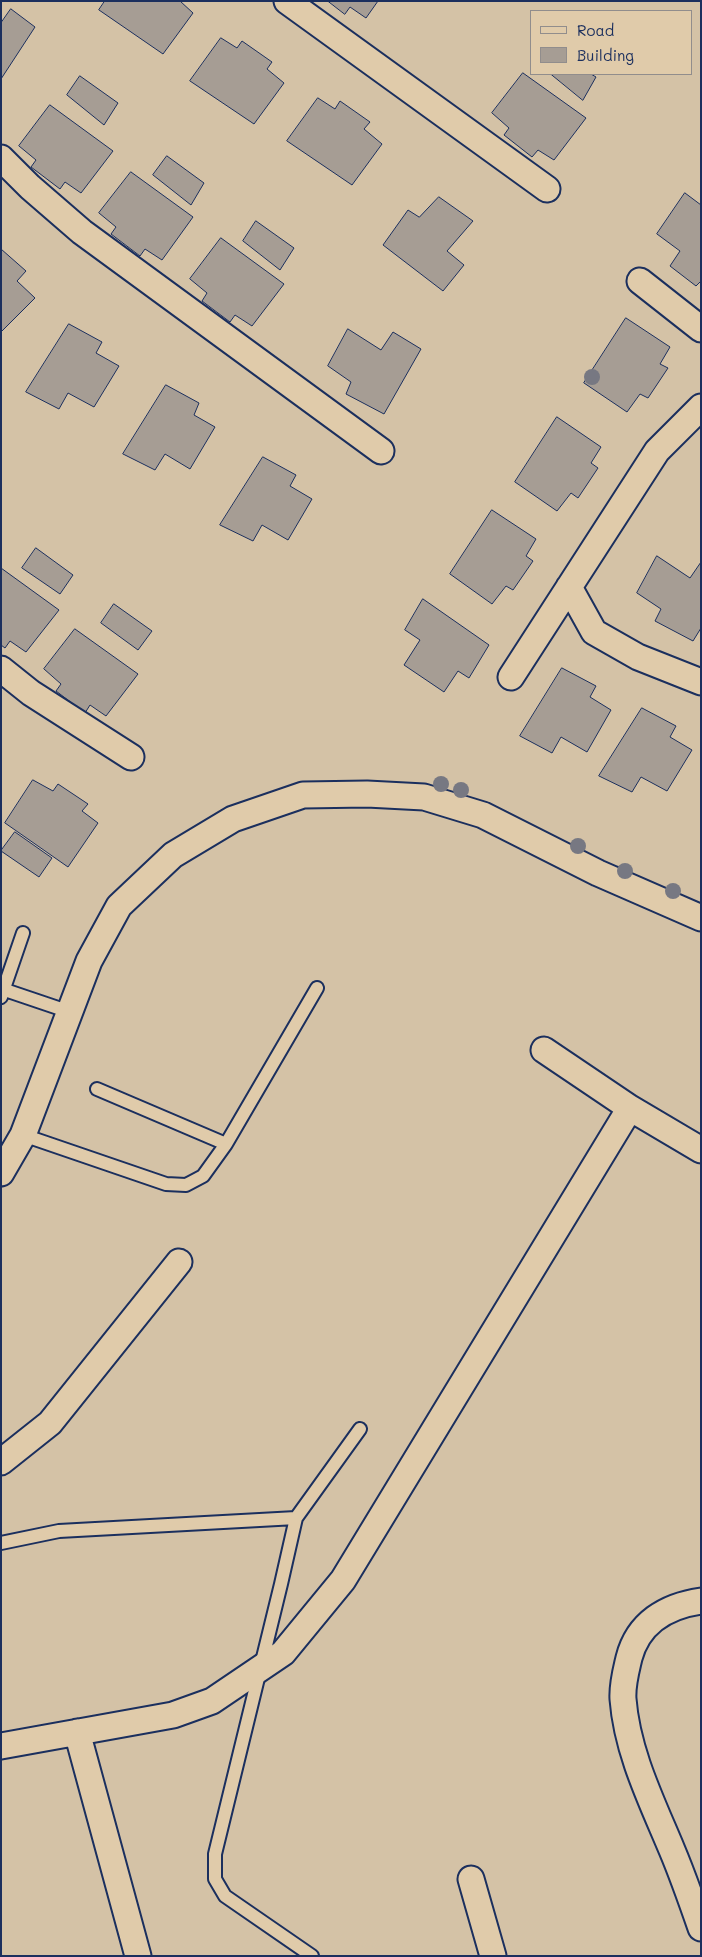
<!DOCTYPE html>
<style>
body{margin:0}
#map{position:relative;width:702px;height:1957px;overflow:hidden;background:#d4c2a6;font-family:Mali,sans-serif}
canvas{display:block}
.frame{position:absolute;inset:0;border:2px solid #1b2f5e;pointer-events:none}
.legend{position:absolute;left:530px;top:10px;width:162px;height:65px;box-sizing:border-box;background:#e0cbaa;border:1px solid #918d8c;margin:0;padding:6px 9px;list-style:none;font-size:15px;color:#1b2f5e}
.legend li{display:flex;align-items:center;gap:10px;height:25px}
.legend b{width:25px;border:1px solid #918d8c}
</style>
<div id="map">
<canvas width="702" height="1957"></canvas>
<div class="frame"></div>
<ul class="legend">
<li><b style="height:6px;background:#e0cbaa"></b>Road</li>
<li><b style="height:14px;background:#a69d94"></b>Building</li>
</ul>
</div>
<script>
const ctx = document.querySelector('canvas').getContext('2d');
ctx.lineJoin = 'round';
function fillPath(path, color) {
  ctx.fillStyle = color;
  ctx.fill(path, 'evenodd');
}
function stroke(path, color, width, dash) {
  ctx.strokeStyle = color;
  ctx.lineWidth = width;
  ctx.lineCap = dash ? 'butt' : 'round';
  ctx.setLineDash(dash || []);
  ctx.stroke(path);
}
const building = new Path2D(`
 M105,1H180L193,13L163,54L99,10Z
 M328,1H378L366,18L350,7L345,14Z
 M11,9L35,27L1,79V23Z
 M221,38L237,48L242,41L272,62L267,69L284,83L254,124L190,81Z
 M523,73L586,118L554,160L538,150L532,157L504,135L509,128L492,113Z
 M551,74H591L596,77L583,100Z
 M80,76L118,103L104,125L67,95Z
 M318,98L335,109L340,101L370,122L364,129L382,144L352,185L287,141Z
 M50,105L113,151L81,193L65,182L60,189L31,167L36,160L19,146Z
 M167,156L204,183L191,205L153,175Z
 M131,172L193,217L162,260L145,249L140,256L111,234L116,227L99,213Z
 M685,193L701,205V281L696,286L670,266L680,251L657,234Z
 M439,197L473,221L447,251L464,265L443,291L383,245L408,210L419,217Z
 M256,221L294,248L280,270L243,241Z
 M221,238L284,284L252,326L235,315L230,322L202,301L207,293L190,279Z
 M1,249L26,271L17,281L35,298L1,332Z
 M626,318L670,347L660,364L668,368L648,398L640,394L627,412L584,383Z
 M69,324L102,342L96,353L119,366L94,407L68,393L59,409L26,392Z
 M348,329L381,350L393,332L421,349L384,414L346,394L351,382L328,366Z
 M166,385L199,403L194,415L215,427L190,469L165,454L155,470L123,454Z
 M557,417L601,447L591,463L598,468L578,498L571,493L557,511L515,482Z
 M263,457L296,475L290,486L312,499L288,540L262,525L253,541L220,525Z
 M492,510L536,539L526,556L533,561L513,590L506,586L492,604L450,574Z
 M36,548L73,575L60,594L22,568Z
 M657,556L690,578L701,562V628L693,641L655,621L661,609L637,593Z
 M1,568L59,610L26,652L10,641L5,648L1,645Z
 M423,599L489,645L469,678L458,671L444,692L404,665L420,640L405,630Z
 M114,604L152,631L138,650L101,623Z
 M75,629L138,674L106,716L90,705L85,713L56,691L61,684L44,669Z
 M562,668L596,686L590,697L611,710L587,752L561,737L552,753L520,736Z
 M642,708L676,726L670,737L692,750L667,791L641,777L632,792L599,776Z
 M33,780L53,791L58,784L88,804L82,811L98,823L68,867L5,823Z
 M15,832L52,858L39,877L1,851Z`);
fillPath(building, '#a69d94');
stroke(building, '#1b2f5e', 1);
const service = new Path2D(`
 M5,990L70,1012
 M1,997L23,933
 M97,1089L226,1144
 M23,1135L166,1184L186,1185L203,1176L226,1144L317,988
 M296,1518L281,1584L215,1854V1879L225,1896L312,1956
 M1,1543L59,1531L296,1518L360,1429`);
const minor = new Path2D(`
 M287,1L547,189
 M1,158L30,187L82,232L381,451
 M640,281L701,329
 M569,587L594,632L638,657L701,682
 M1,669L31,693L131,757
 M511,677L657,451L701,407
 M630,1108L701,1150
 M1,1173L23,1135L89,961L119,906L173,855L233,819L303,795L367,794L424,797L483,815L598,873L701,918
 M1,1462L50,1423L179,1262
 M701,1601C666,1606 638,1623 629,1658C626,1671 622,1685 623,1699C627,1752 652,1802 672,1850C683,1876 692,1902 701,1928
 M77,1732L138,1956
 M1,1746L173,1715L212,1701L283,1653L343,1580L630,1108L544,1050
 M471,1879L493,1956`);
stroke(service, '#1b2f5e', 16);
stroke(minor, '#1b2f5e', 29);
stroke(service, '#e0cbaa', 12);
stroke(minor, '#e0cbaa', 25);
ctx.fillStyle = '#777882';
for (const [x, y] of [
 [592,377],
 [441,784],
 [461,790],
 [578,846],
 [625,871],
 [673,891]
]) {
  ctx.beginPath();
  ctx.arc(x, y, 8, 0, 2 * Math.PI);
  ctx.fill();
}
</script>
